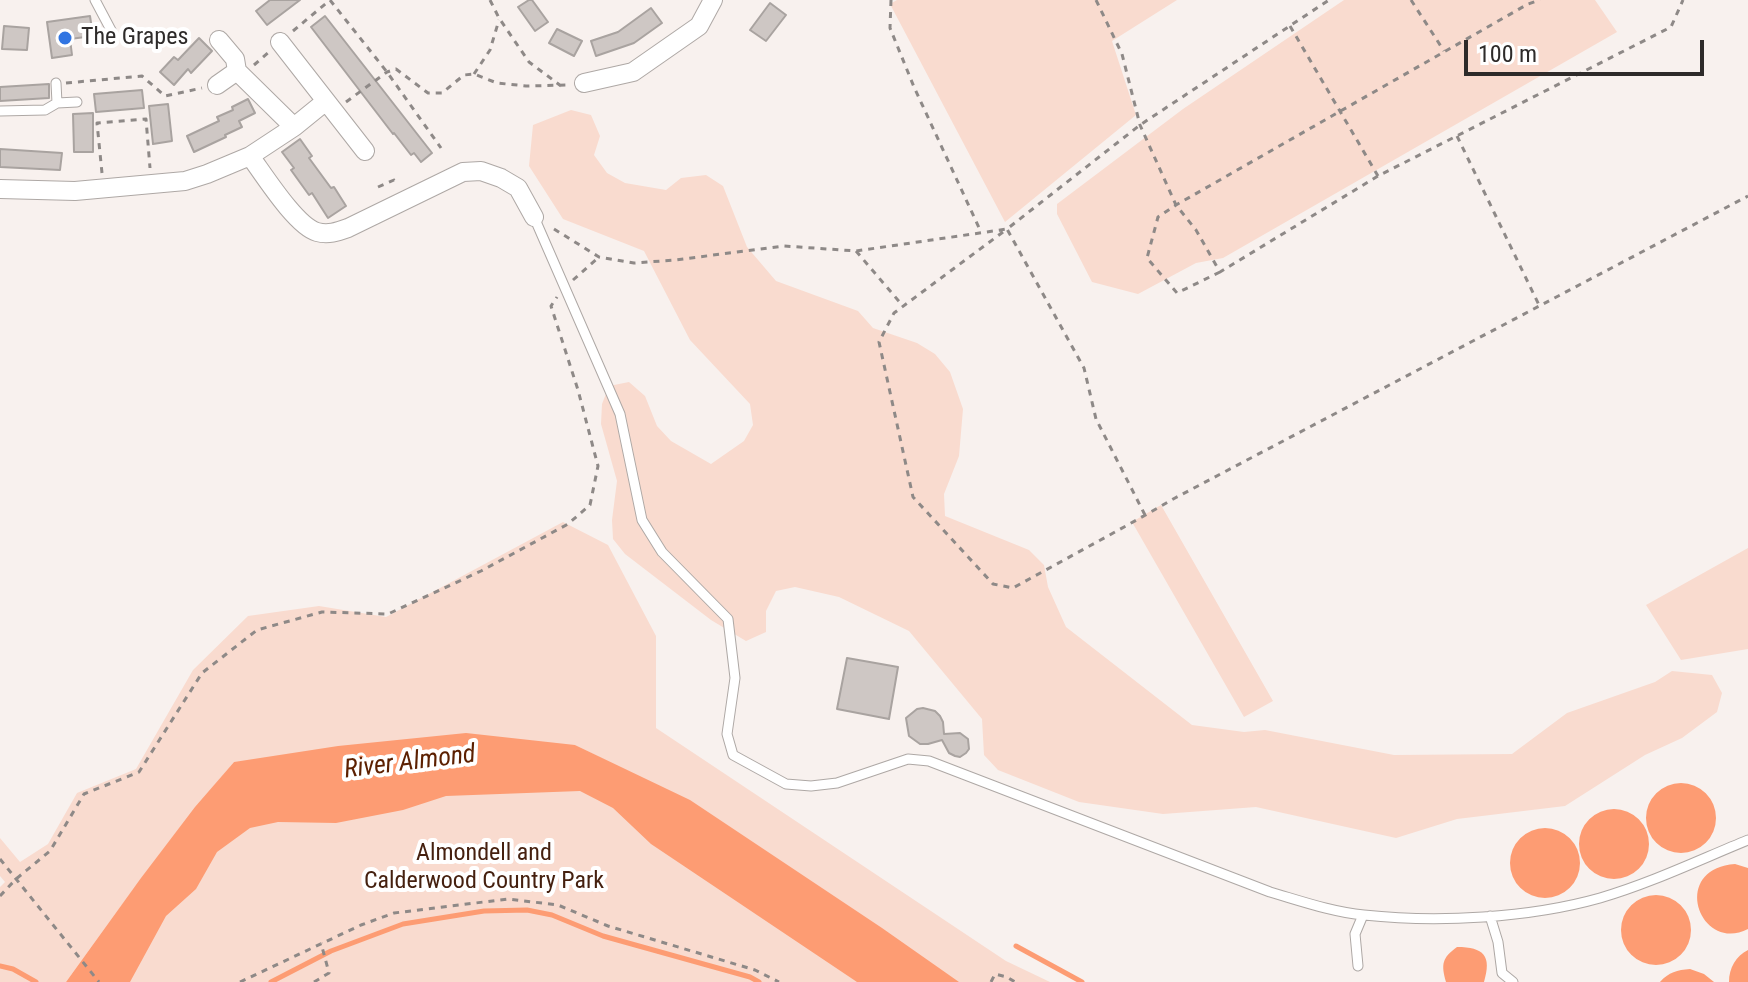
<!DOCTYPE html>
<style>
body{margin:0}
#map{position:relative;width:1748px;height:982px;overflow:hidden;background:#f8f1ee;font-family:"Roboto Condensed",sans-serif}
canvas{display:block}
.scale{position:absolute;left:1464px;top:40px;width:240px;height:36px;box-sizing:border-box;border:4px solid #2e2b2a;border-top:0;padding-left:10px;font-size:24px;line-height:28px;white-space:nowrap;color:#2e2b2a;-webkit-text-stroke:6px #fff;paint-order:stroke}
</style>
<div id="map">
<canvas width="1748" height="982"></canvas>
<div class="scale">100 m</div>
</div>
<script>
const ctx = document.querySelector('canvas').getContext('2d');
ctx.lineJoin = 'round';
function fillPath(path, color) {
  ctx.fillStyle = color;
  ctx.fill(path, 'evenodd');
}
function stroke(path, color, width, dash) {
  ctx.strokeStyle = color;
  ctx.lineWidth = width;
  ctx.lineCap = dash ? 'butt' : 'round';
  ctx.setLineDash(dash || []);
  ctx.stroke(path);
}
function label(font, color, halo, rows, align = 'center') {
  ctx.font = font + ' "Roboto Condensed",sans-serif';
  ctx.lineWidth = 8;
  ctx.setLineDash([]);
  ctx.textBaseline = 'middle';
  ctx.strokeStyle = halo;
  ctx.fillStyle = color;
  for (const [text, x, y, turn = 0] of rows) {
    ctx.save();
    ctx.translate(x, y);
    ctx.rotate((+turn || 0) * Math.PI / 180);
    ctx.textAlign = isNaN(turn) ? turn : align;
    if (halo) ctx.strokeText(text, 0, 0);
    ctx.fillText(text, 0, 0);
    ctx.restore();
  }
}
fillPath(new Path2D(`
 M897,0H1177L1112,41L1136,115L1005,222L890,4Z
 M1344,0H1595L1617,32L1223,258L1196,263L1138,294L1092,282L1057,214V204L1183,109Z
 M571,110L591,115L600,136L594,155L607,173L625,183L666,190L681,178L706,175L723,186L747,247L776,281L858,311L873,328L917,343L935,354L950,372L963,409L959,456L944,494L945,516L1029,550L1044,565L1048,587L1066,627L1192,725L1244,732L1265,730L1394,755L1512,754L1567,713L1655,682L1672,671L1712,675L1722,693L1717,712L1682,738L1645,755L1565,806L1457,819L1396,838L1256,807L1163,814L1079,802L998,770L984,755L982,719L909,631L839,597L795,587L776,591L766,611V632L746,641L711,620L625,554L613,539L612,520L617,481L601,424L602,404L609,386L629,382L645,396L657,426L671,441L711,464L744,441L753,425L750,404L690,340L644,251L563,219L529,166L533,125Z
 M1161,505L1273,701L1244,717L1132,522Z
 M563,522L608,545L656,636V728L1006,961L1050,982H93L239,786L619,767L575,745L234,762C174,832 120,907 66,982H0V887L5,882L0,876V838L20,862L48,844L77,793L136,769L193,670L248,616L319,606L386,617Z
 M1748,548V649L1681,660L1646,605Z`), '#f9dbcf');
fillPath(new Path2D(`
 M466,733L575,745L690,800L882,928L959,982H857L651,844L613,808L580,791L446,796L403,810L336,823L278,822L250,828L217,852L196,889L166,916L130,982H66L141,878L195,807L234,762L338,746Z
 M1646 818a35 35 0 1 1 70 0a35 35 0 1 1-70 0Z
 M1579 844a35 35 0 1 1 70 0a35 35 0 1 1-70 0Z
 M1510 863a35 35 0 1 1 70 0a35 35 0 1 1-70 0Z
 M1735,864L1748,868V929C1700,954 1669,869 1735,864Z
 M1621 930a35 35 0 1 1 70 0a35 35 0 1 1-70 0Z
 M1457,947C1484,947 1492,956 1484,982H1446C1441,964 1442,958 1457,947Z
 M1748,950V982H1729C1729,968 1736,956 1748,950Z
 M1690,969L1704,974L1714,982H1660C1669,972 1677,970 1690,969Z`), '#fd9c73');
stroke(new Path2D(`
 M1016,946L1082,982
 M0,966L13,969L36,982
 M271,982L331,951L403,924L484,911L527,910L552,915L603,936L750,977L759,982`), '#fd9c73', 5);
const building = new Path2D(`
 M270,0H300L267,25L256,11Z
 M529,0H532L548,22L535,31L518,7Z
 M770,3L786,15L766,41L750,30Z
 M651,8L662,23L634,43L596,56L591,41L618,32Z
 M90,16L93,36L70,39L72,55L52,58L47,22Z
 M325,16L432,153L421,162L414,153L411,155L394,133L393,134L311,27Z
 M4,26L29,28L27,50L2,49Z
 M557,29L582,41L574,56L549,43Z
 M199,38L212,51L191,73L188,69L174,85L160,72L174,57L178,60Z
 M49,84V98L0,101V87Z
 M142,90L144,108L96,112L94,94Z
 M248,99L255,113L239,121L242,127L225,135L226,137L194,152L187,136L219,121L217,117L233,110L232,107Z
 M168,104L172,141L153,144L149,106Z
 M93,113V152H74L73,114Z
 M300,139L312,156L309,158L331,188L334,187L346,206L328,218L312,193L309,195L291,170L294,168L282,152Z
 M0,149L62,153L60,170L0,167Z
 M847,658L898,667L889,719L837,709Z
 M923,708L935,711L940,716L943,722L944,734L960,733L968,739L969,749L966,753L960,757L955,756L949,753L942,740L928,744H920L909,736L906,718L917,709Z`);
fillPath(building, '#cec7c4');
stroke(building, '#a9a3a0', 2);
const lane = new Path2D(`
 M95,0L112,32
 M56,83L57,103
 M0,111L45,110L57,103L77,102
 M534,217L620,414L642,520L662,552L728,619L735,678L727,734L733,755L786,784L811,786L837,783L908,759L929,761L1270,892C1301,901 1332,912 1364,915C1438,923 1529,918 1600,898C1651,883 1699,860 1748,840
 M1490,916L1498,942L1502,973L1513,982
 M1358,966L1355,934L1363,915`);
const street = new Path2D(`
 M219,40L235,59L237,71L294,127
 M280,42L365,151
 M584,83L633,72L699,26L713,0
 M217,85L237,71
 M250,156C264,175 296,226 317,232C328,235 337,232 348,228L463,172L481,171L501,178L518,188L534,217
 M0,189L75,191L185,181L207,174L250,156L294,127L326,101`);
stroke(lane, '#aea8a5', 11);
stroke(street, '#aea8a5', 20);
stroke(new Path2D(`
 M330,0L387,72L441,148
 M490,0L499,18L529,62L561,86
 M891,0L890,28L914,87L981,232
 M1096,0L1122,54L1140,125L1176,205L1196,230L1220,272L1378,176L1671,27L1683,0
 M1411,0L1444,51
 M1290,26L1378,176
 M293,31L330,0
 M254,65L269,52
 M474,74L490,50L499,20
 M66,83L142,76L165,96L202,88
 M346,102L387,72L396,69L428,93H442L464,75L474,74L497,83L526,86L568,85
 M1457,136L1539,305
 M102,173L97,123L146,119L150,168
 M378,187L394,180L399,184
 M554,229L599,257L634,263L675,260L784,246L856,251L1007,229L1140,125L1329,0
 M856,251L903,306
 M1220,272L1177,293L1147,258L1158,217L1176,205L1528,4L1540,0
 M573,280L599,257
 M1145,515L1096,419L1084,368L1007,229L894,313L879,342L913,497L993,584L1013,588C1067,558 1122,529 1175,498L1748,196
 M0,859L99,982
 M0,896L16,879L50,851L84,794L139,772L202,673L257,630L322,612L388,614L481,571L568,524L590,505L598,466L578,390L551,306L557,297
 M240,982L361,925L394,913L508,899L558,905L608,926L755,970L779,982
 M314,982L329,973L321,943
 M991,982L995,974L1007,977L1015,982`), '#8e8987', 3, [6, 6]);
stroke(lane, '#fff', 9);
stroke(street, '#fff', 18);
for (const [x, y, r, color] of [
 [65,38,8,"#3175e2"]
]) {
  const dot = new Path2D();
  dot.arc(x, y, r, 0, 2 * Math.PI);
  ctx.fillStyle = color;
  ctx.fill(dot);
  stroke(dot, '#fff', 3);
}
label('24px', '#2e2b2a', '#fff', [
 ["The Grapes",81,38]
], 'left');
label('24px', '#45200f', '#fff', [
 ["Almondell and",484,854],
 ["Calderwood Country Park",484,882]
]);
label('italic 26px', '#5c2001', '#fff', [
 ["River Almond",410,763,-7]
]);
</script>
